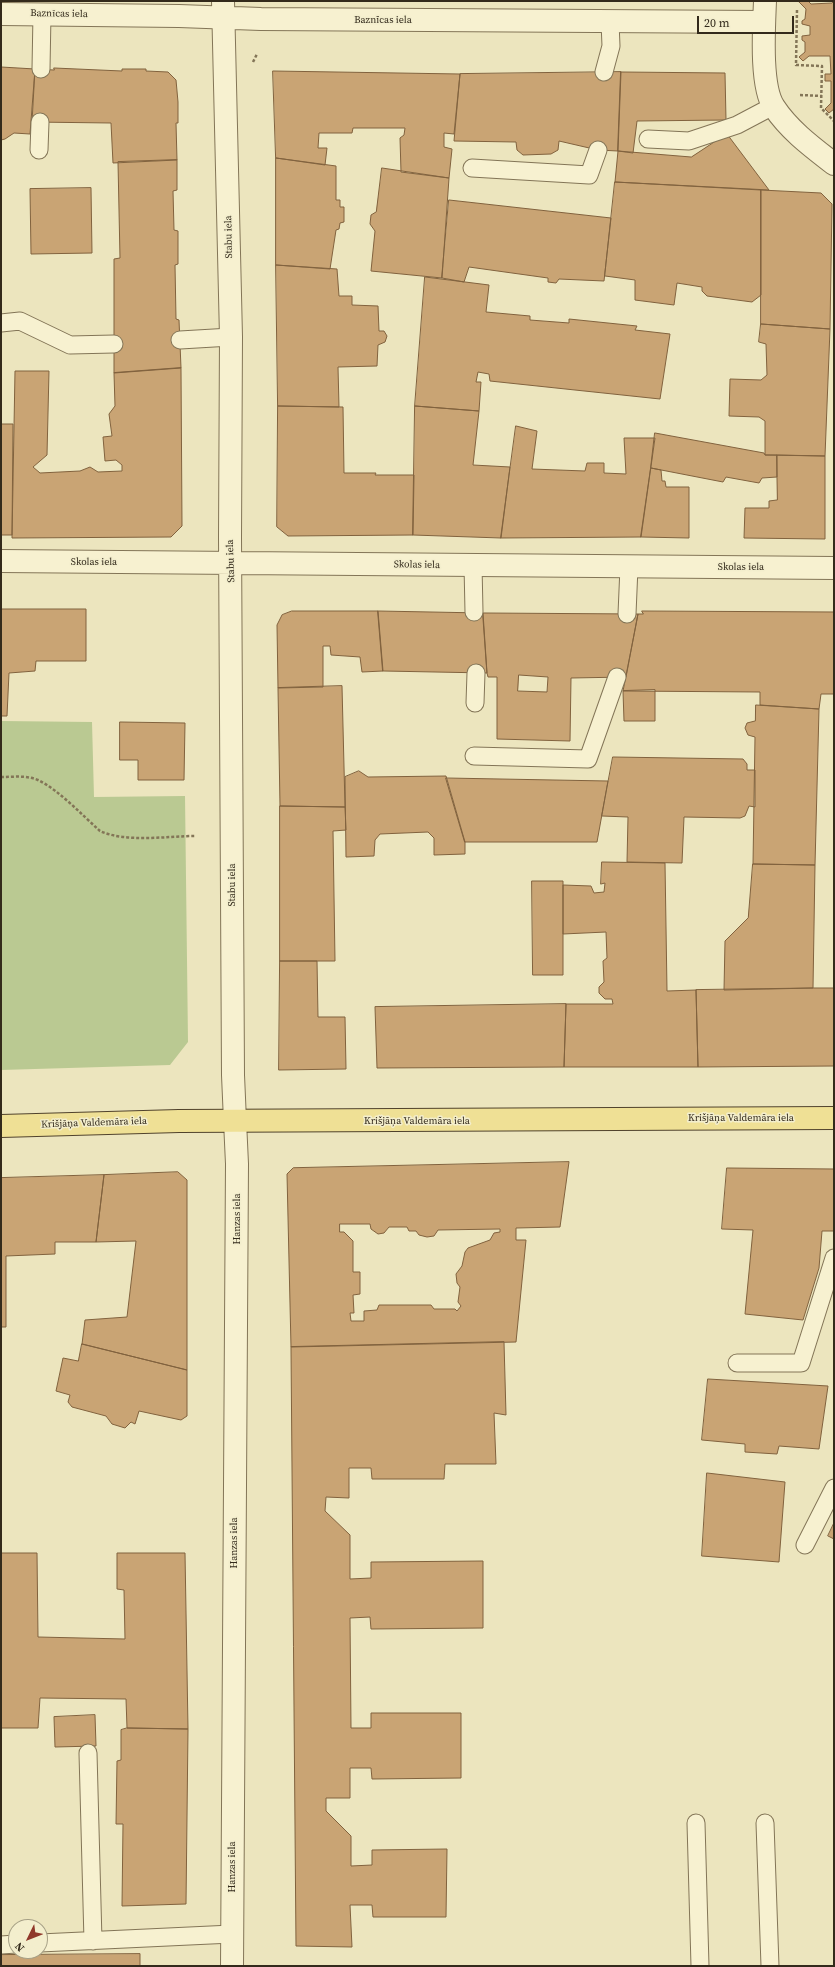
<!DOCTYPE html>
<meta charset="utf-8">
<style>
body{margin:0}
#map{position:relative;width:835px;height:1967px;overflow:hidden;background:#ece5be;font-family:"Source Serif 4",serif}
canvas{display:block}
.frame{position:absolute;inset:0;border:2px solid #332a1b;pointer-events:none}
.north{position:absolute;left:8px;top:1919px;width:40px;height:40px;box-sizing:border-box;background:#f3eecd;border:1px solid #a6a086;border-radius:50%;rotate:227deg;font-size:11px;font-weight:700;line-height:16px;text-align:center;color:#332a1b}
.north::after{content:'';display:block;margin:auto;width:14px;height:18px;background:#90382a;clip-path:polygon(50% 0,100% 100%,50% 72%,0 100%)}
.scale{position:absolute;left:697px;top:16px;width:97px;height:18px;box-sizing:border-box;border:2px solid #332a1b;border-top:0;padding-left:5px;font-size:12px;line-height:14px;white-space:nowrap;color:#332a1b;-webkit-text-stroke:3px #f3eecd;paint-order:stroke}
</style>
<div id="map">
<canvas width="835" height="1967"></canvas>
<div class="frame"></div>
<div class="north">N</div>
<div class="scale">20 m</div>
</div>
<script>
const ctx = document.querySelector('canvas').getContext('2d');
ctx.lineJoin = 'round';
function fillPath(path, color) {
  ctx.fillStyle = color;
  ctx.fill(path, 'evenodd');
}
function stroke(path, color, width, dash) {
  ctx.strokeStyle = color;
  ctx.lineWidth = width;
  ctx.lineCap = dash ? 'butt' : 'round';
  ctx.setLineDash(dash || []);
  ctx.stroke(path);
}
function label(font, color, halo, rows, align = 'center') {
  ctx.font = font + ' "Source Serif 4",serif';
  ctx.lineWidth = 3;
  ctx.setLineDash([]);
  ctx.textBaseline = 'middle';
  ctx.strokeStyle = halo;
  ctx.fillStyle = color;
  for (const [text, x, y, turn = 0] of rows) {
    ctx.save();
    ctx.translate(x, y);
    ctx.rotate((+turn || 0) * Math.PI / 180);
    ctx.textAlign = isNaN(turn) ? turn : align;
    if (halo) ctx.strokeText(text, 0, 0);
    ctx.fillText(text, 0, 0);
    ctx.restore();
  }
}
fillPath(new Path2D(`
 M1,721L92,722L94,797L185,796L188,1042L170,1065L1,1070Z`), '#bac992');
const building = new Path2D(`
 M801,1H808L811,4L832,3L834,1V109L829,113L825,109L831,103V81H825V74H831L830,56H809L803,61L799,57L805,52V42L802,40V36L810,35V26L802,24V21L805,19L806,9L799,2Z
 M1,67L35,69L30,134L14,133L5,139L1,140Z
 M54,68L122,71V69H146V71L168,72L176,80L178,102V123H176L177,160L113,163L111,123L32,122L35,69L54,70Z
 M273,71L460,74L454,134L444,133V147L452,149L449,178L401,172L400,138L404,135L405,128H353L352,133H319L318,148H327L325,165L276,158Z
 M621,72L725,73L726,120L637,121L633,153L618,151Z
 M621,72L618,151L598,150L559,141L558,150L551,154L523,155L517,150L516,142L454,141L460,74Z
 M727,134L769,190L615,182L618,151L691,157Z
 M276,158L336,166V200H340V207H344V222L340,223L339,229L336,230L330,269L276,265Z
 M177,160V190L173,191L174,230L178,231V264L175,265L176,319L179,320L181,368L114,373V259L120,258L118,162Z
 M382,168L449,178L442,278L371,271L375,231L370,224L371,215L376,212Z
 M615,182L761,190V295L752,302L707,296L702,291V287L677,283L674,305L635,300V280L605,276Z
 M91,188L92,253L31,254L30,189Z
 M761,190L821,193L832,204L830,329L761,324Z
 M449,200L611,218L604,281L559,279L556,283L548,282V278L469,267L464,282L442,278Z
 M276,265L337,269L339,296H352V305L378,306L379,331H384L387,336L385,342L378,345L377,366L338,367L339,407L278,406Z
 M425,277L489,285L486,312L530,316V320L569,323V319L637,326L635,330L670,334L660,399L490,381L489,374L478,372L476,382H481L479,411L415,406Z
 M761,324L830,329L825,456L765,455V421L759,417L729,416L730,379L761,380L767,375L766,344L759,342Z
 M181,368L182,526L171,537L12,538L15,371H49L47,455L33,467L40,473L80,471L90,467L98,472L122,471V465L116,460L105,461L103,437L112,436L109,414L115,406L114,373Z
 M278,406L343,407L344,473H376L375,475H414L413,535L288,536L277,527Z
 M415,406L479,411L473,465L510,467L501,538L413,535Z
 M1,424H13L12,535H1Z
 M516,426L537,431L532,469L585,471L587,463H604V473L626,474L624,438H655L641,537L501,538Z
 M655,433L764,453L765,455H777V477L762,478L759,483L726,477L723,482L651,468Z
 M777,455L825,456V539L744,538L745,508H769V501L777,500Z
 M651,468L661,470L662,481H665L666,487H689V538L641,537Z
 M1,609H86V661H36L35,671L9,673L7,716H1Z
 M292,611H378L383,671L362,672L360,657L331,655L330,646H323V687L278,688L277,625L282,615Z
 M378,611L483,613L487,673L383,671Z
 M642,611L834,612V694H821L819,709L760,705V692L623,691L638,614H643Z
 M483,613L638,614L626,677L571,678L570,741L497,739V677H488L487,673ZM519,675L548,677L547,692L518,691Z
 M342,686L345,807L280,806L278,688Z
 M655,690V721H624L623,691Z
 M756,705L819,709L815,865L753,864L755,737L748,735L745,728L747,723L755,721Z
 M120,722L185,723L184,780H138V760H120Z
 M613,757L743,759L747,764V770H755V807L749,806L745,816L740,818L684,817L682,863L627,862L628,817L602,816Z
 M359,771L368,777L446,776L465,842V854L434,855V838L428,832L380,834L375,840L374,856L346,857L345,777Z
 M446,778L608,781L597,842H465Z
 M280,806L345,807L346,830L333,831L335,961H280Z
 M602,862L665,863L667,991L696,990L698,1067H564L566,1004H613L612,999H605L599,993V987L604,982L603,961L607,958L606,932L563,934V885L591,886L594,893L604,892L605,883L601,884Z
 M753,864L815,865L813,988L724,990L725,941L748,918Z
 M532,881H563V975H533Z
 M280,961H317L318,1017H345L346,1069L279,1070Z
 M813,988H834V1066L698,1067L696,990Z
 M566,1004L564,1067L377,1068L375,1007Z
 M569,1162L560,1227L516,1228V1240H526L516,1342L291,1347L287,1174L293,1168ZM340,1224H370L371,1229L378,1234L384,1233L389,1227H407L409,1231H416L419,1235L427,1237L434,1236L438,1230L500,1229V1232L494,1233L490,1240L468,1248L465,1252L462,1266L456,1274L457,1283L460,1287L458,1302L461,1306L457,1311L455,1309H434L431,1305H379L377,1310L364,1311V1321H351L350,1313H354L353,1295L360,1294V1272H353V1241L344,1232H340Z
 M727,1168L834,1169V1231H822L819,1268L803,1320L745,1314L753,1230L722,1229Z
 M178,1172L187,1180V1370L82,1344L85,1320L127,1317L136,1241L96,1242L104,1175Z
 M104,1175L96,1242H55V1254L6,1256V1327H1V1178Z
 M504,1342L506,1415L494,1413L496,1464H445L444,1479H372L371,1468H349V1498L326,1497L325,1511L350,1535V1579L371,1578V1562L483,1561V1628L371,1629L370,1617L350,1618L351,1728H371V1713H461V1778L372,1779L371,1768H350V1798H326V1811L351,1836V1866L372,1865V1850L447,1849L446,1917H373L372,1905H350L352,1947L296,1946L291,1347Z
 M82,1344L187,1370V1416L181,1420L139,1411L135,1424L131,1422L125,1428L112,1424L106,1416L72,1407L68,1402L70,1395L56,1391L63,1358L78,1361Z
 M708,1379L828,1386L819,1449L779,1446L777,1454L745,1452V1444L702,1440Z
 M707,1473L785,1482L779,1562L702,1556Z
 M834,1523V1539L828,1536Z
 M1,1553H37L38,1637L125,1639L124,1590L117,1589V1553H185L188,1729L127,1728L126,1699L40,1698L38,1728H1Z
 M95,1715L96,1746L55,1747L54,1717Z
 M127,1728L188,1729L186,1904L122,1906L123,1824H116L117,1761L121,1760V1730Z
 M140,1954V1966H1V1955Z`);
fillPath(building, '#c9a474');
stroke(building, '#81623e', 1);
const service = new Path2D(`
 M41,69L42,14
 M604,72L611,46L610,22
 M648,139L689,141L737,125L773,106
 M39,150L40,122
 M472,168L589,175L598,150
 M1,323L20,321L70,345L114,344
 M180,340L231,337
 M473,565L474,612
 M627,614L629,567
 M475,703L476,673
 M474,756L588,759L617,677
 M737,1363H801L834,1258
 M805,1545L834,1488
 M88,1753L93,1941
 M696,1823L700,1966
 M765,1823L770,1966
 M40,1943L232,1934
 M1,1945L16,1944`);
const minor = new Path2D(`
 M223,1L231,337L230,537L233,1075L235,1121
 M765,1C764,27 760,86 774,107C789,130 812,147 834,164
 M1,14L179,16L261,19L764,22
 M1,561L834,568`);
const tertiary = new Path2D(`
 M232,1966L237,1164L235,1121`);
const primary = new Path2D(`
 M1,1126L179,1121L834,1118`);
stroke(service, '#837557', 19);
stroke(minor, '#837557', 24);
stroke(tertiary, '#837557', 24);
stroke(primary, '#50422c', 24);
stroke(new Path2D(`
 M797,10L796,65L822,66L821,108L834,121
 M253,62L257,54
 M800,95L822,96
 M1,777C13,777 26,775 38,780C59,790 82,815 100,831C126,843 168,836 196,836`), '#837557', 2.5, [3, 2]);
stroke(service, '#f7f1d0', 17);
stroke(minor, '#f7f1d0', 22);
stroke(tertiary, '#f7f1d0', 22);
stroke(primary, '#efe095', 22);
label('10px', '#332a1b', '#f3eecd', [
 ["Baznīcas iela",59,14,1],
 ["Baznīcas iela",383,20],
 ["Stabu iela",229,237,-91],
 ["Stabu iela",231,561,-92],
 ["Skolas iela",94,562],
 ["Skolas iela",417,565,1],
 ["Skolas iela",741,567],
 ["Stabu iela",232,885,-90],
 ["Krišjāņa Valdemāra iela",741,1118],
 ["Krišjāņa Valdemāra iela",417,1121],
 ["Krišjāņa Valdemāra iela",94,1123,-2],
 ["Hanzas iela",237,1219,-90],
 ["Hanzas iela",234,1543,-90],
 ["Hanzas iela",232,1867,-90]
]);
</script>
